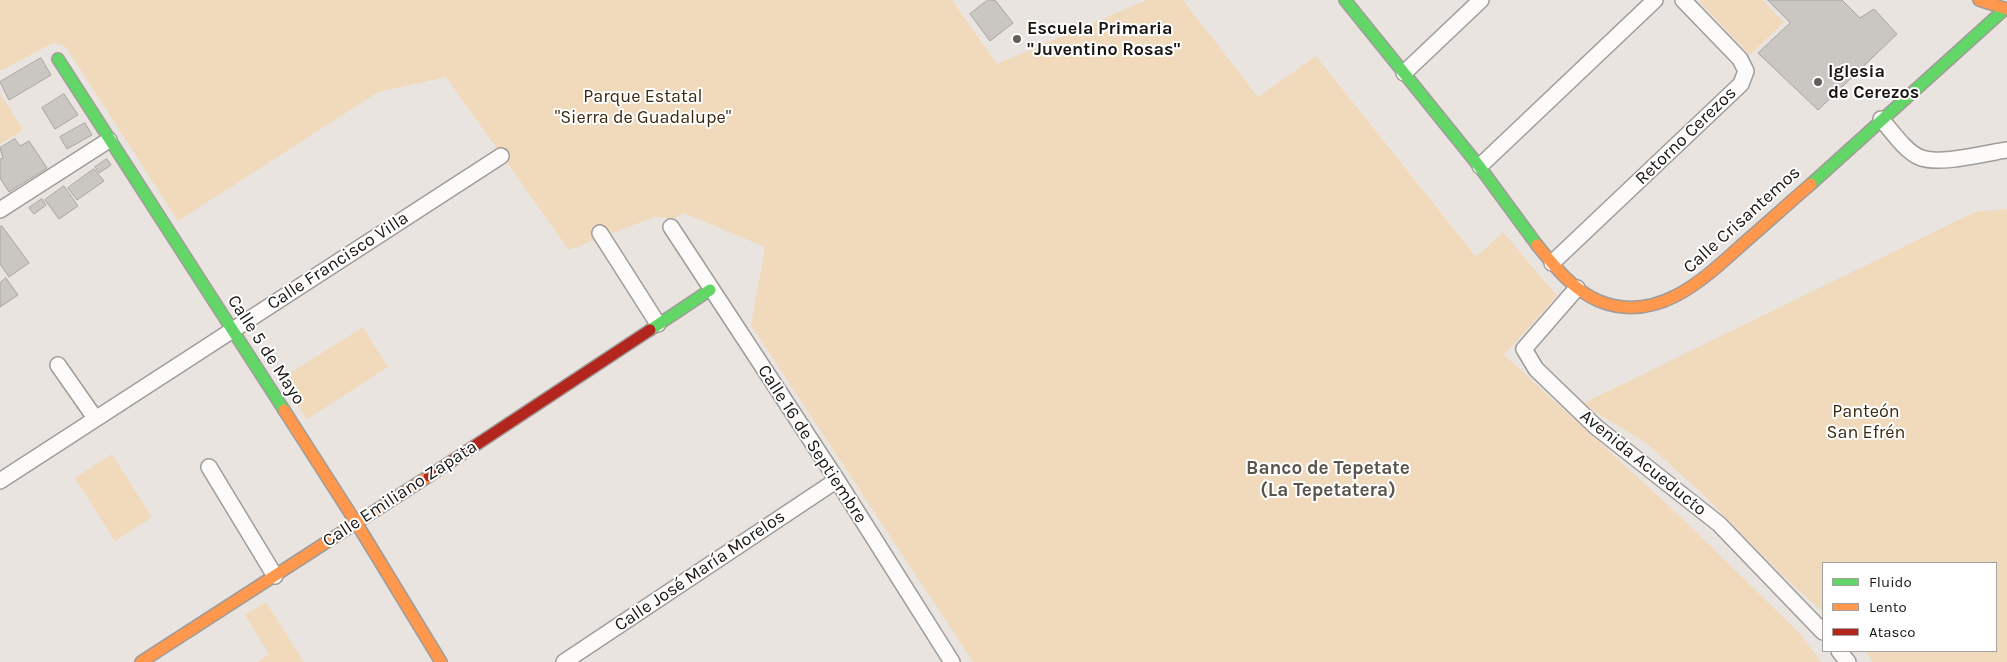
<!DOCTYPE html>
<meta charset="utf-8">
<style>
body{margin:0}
#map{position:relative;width:2007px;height:662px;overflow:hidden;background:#e9e4df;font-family:Karla,sans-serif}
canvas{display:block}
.legend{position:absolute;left:1822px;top:562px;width:175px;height:90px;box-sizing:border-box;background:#fff;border:1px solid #a3a2a1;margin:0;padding:6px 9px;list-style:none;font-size:15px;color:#191613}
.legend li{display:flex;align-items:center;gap:10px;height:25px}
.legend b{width:25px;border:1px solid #a3a2a1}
</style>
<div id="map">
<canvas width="2007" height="662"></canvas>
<ul class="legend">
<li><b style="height:6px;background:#63d668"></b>Fluido</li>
<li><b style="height:6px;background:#ff974d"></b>Lento</li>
<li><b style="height:6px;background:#b3261e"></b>Atasco</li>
</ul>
</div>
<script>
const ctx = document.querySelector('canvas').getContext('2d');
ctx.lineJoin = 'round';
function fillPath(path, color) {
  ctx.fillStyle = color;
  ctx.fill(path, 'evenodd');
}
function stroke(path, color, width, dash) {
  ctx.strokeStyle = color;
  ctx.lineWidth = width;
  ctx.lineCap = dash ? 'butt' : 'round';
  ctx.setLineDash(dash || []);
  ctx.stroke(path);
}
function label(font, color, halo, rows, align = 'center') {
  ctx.font = font + ' Karla,sans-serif';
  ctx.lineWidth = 4;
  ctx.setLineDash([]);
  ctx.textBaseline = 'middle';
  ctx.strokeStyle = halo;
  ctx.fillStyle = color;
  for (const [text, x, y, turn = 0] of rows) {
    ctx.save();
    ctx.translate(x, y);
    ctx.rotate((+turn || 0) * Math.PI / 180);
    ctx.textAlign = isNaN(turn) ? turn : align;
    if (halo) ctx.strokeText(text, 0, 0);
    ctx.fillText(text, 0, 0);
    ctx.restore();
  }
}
fillPath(new Path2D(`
 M0,0H952L997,64L1147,0H1183L1258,97L1316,56L1476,257L1503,232L1557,296L1504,355L1682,518L1800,634L1821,662H973L751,325L765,247L684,213L674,218L654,217L569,250L446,77L378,92L178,221L66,47L53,43L0,71Z
 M1702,0H1762L1784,22L1750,55L1700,2Z
 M0,93L23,130L0,144Z
 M2007,209V662H1873L1865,651H1996V563H1823V612L1784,577L1705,496L1645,442L1582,404L1975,212Z
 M363,327L388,367L307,419L281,379Z
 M112,454L152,517L115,541L75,478Z
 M266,602L304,662H257L269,654L245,615Z`), '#f1dabb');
const building = new Path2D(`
 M988,0H995L1013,23L990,41L970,14Z
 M1768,0H1842L1860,18L1874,9L1897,34L1818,110L1758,53L1790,23Z
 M41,58L51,75L9,100L0,82Z
 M64,94L78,115L55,129L42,108Z
 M85,123L92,135L67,149L60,137Z
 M15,139L20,146L29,141L47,168L9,192L0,178V159L3,158L0,148Z
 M107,159L111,165L99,173L95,167Z
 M94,169L104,181L77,200L68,188Z
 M64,186L78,206L59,219L45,200Z
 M42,199L46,205L34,214L29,208Z
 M2,226L29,263L9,277L0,264V227Z
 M6,278L18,295L0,307V283Z`);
fillPath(building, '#cac6c2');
stroke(building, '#a8a4a0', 1);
const street = new Path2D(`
 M1404,73L1481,0
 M1881,119C1892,131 1904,150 1919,157C1938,166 1986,153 2007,150
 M1480,166L1655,0
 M0,210L109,140
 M671,227L837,480L952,662
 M600,233L658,324
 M1552,263L1741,84L1746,71L1740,59L1683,0
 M1577,288L1524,349L1536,369L1596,427L1719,524L1823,632
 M58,365L95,418
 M209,467L275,576
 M0,481L501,156
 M1839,651L1848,662
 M564,662L837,480`);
const fast = new Path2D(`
 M1345,0L1479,166L1537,245
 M58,59L284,410
 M1811,184L2005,9
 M650,330L710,290`);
const slow = new Path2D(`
 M1979,0L2007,9
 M1537,245C1554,266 1573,290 1599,301C1658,325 1705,278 1745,242C1767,223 1789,203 1811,184
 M284,410L357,524L441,662
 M141,662L429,476`);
const jam = new Path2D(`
 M429,476L650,330`);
stroke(street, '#a09c99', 18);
stroke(fast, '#a09c99', 14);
stroke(slow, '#a09c99', 14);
stroke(jam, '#a09c99', 14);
stroke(street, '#fcfbfa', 15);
stroke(fast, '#63d668', 11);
stroke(slow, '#ff974d', 11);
stroke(jam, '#b3261e', 11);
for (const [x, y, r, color] of [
 [1017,39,5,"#625e5a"],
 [1818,82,5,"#625e5a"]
]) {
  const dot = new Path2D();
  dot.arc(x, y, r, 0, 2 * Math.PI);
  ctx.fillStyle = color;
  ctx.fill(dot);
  stroke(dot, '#fff', 2);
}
label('bold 18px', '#191613', '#fff', [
 ["Escuela Primaria",1027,29],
 ["\"Juventino Rosas\"",1027,50],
 ["Iglesia",1828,72],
 ["de Cerezos",1828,93]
], 'left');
label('18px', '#3b290f', '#fff', [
 ["Parque Estatal",643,97],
 ["\"Sierra de Guadalupe\"",643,118],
 ["Panteón",1866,412],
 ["San Efrén",1866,433]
]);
label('18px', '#191613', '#fff', [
 ["Retorno Cerezos",1686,136,-44],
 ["Calle Crisantemos",1742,220,-42],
 ["Calle Francisco Villa",338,261,-33],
 ["Calle 5 de Mayo",266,350,57],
 ["Calle 16 de Septiembre",812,444,57],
 ["Avenida Acueducto",1643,463,39],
 ["Calle Emiliano Zapata",400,494,-33],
 ["Calle José María Morelos",700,571,-34]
]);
label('bold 19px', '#5a544c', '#fff', [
 ["Banco de Tepetate",1328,469],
 ["(La Tepetatera)",1328,491]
]);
</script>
